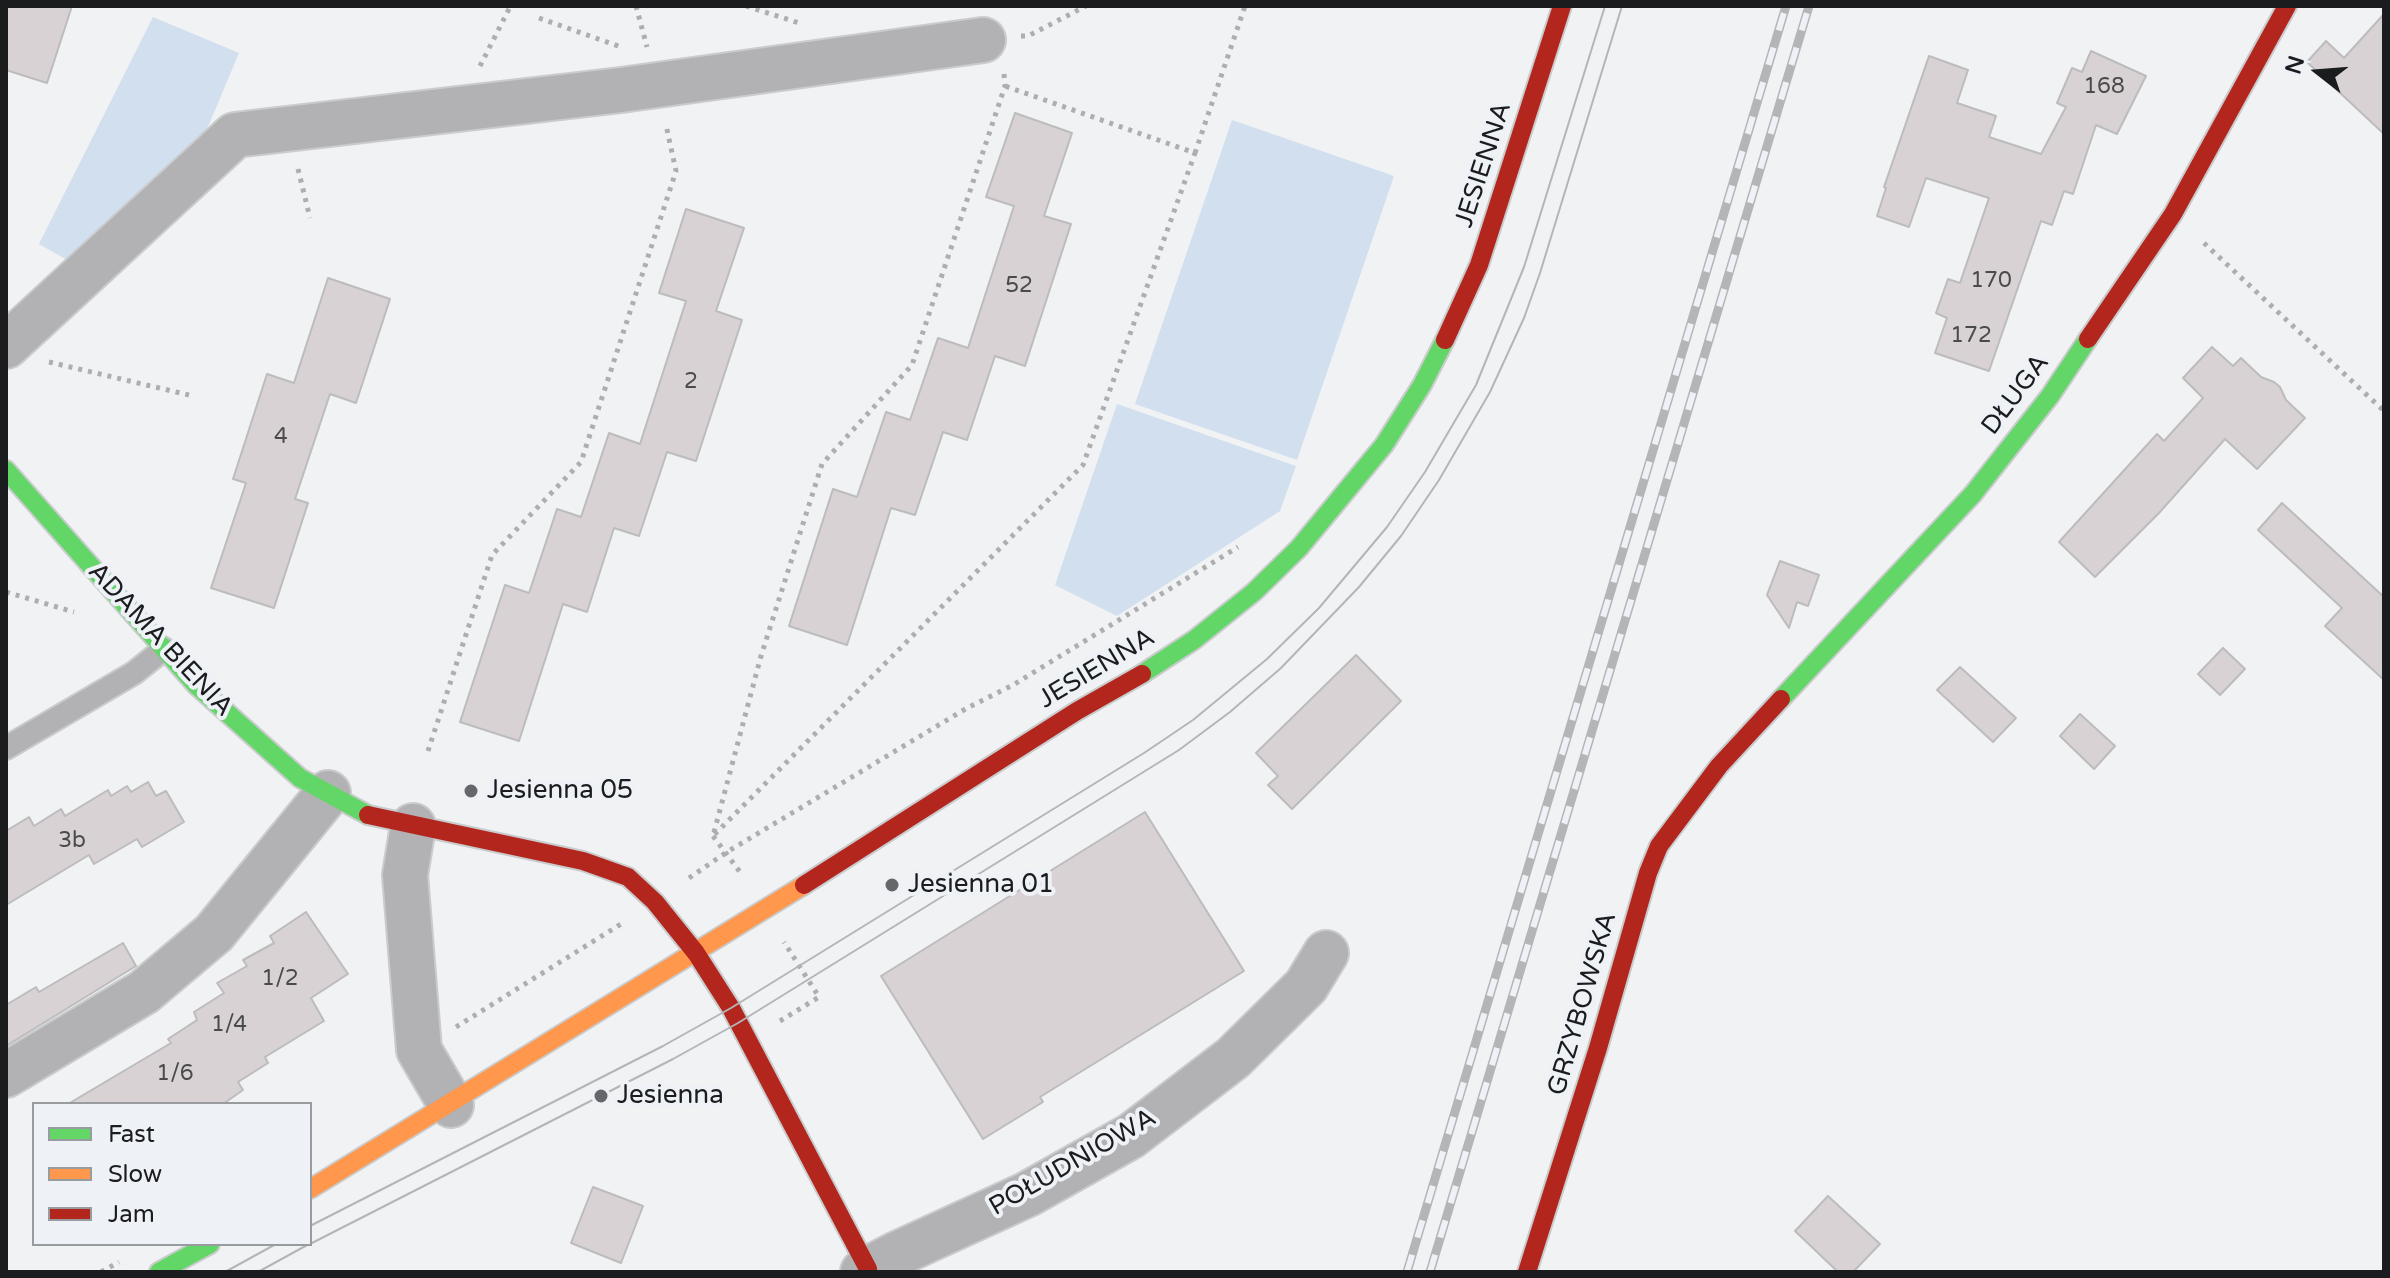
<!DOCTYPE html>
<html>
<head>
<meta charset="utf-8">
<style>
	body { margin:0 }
	#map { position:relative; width:2390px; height:1278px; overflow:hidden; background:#f0f2f4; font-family:"Varela Round",sans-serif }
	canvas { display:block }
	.frame { position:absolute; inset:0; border:8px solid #1a1c1d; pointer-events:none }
	.legend { position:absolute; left:32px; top:1102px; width:280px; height:144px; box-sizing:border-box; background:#eef1f6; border:2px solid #999c9f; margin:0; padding:10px 14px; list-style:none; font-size:24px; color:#1a1c1d }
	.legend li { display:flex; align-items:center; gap:16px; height:40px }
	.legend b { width:40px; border:2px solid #999c9f }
	.north { position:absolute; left:2278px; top:32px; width:80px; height:80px; -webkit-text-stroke:6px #eef1f6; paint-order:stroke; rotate:287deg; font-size:22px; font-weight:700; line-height:32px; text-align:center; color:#1a1c1d }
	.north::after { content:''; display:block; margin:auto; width:28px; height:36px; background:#1a1c1d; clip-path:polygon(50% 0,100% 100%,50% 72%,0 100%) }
</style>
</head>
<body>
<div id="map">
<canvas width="2390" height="1278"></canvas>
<div class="frame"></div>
<ul class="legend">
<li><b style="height:10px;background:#63d668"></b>Fast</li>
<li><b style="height:10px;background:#ff974d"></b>Slow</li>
<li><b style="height:10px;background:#b3261e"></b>Jam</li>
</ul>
<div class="north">N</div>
</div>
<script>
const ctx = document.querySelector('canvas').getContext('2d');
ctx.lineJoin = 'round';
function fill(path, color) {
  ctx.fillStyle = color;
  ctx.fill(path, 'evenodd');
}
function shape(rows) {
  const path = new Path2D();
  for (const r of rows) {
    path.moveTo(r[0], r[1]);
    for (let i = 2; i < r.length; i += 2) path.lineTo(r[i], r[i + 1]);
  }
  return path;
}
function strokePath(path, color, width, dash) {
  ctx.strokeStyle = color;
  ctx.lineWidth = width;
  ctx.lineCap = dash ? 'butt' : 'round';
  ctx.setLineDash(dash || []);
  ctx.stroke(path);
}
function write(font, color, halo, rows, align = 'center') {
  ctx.font = font + ' "Varela Round",sans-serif';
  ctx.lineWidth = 8;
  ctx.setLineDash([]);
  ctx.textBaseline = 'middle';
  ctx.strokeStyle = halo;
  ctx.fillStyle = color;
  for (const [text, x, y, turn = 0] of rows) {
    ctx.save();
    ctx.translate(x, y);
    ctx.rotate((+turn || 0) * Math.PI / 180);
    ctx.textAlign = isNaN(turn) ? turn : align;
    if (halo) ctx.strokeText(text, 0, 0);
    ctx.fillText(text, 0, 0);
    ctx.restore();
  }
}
const green = shape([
	[153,17,239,53,205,134,69,261,39,244],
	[1232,120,1394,176,1297,460,1135,404],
	[1117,404,1296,466,1280,511,1117,616,1055,585]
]);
const building = shape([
	[6,6,72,6,47,83,6,70,6,6],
	[2384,14,2384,134,2307,62,2326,41,2344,58,2384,14],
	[2091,51,2146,76,2117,134,2096,125,2073,194,2064,191,2052,225,2041,221,1989,371,1935,353,1947,318,1936,313,1948,279,1960,283,1989,198,1926,178,1909,227,1877,216,1886,188,1884,187,1929,56,1968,70,1957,103,1996,116,1989,137,2041,154,2066,107,2057,103,2072,68,2082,72,2091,51],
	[1015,113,1072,133,1044,216,1071,224,1025,366,995,356,967,440,943,432,915,515,891,508,847,645,789,626,833,489,857,497,886,412,910,420,938,338,968,348,1014,206,986,197,1015,113],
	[686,209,744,228,716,311,742,320,696,461,667,452,639,536,614,528,587,612,563,604,519,741,460,722,505,585,529,593,557,509,581,517,609,433,640,444,686,301,659,293,686,209],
	[328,278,390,299,356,403,330,394,295,499,308,503,274,608,211,588,246,483,233,479,267,374,294,383,328,278],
	[2212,347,2233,366,2241,358,2261,377,2274,382,2280,387,2286,400,2305,418,2257,469,2225,439,2159,513,2095,577,2059,542,2157,434,2164,441,2203,398,2183,378,2212,347],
	[2282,503,2384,597,2384,680,2325,626,2342,608,2258,530,2282,503],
	[1780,561,1819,575,1808,606,1797,602,1789,628,1767,595,1780,561],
	[2223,648,2245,669,2220,695,2198,674,2223,648],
	[1356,655,1401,701,1292,809,1268,785,1278,776,1256,753,1356,655],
	[1960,667,2016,718,1993,742,1937,690,1960,667],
	[2080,714,2115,746,2094,769,2060,736,2080,714],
	[148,782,156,796,166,791,184,822,142,847,137,839,94,864,89,855,6,905,6,831,29,817,34,826,61,809,65,816,108,790,111,796,127,786,131,792,148,782],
	[1145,812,1244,971,1040,1097,1043,1102,983,1139,881,976,1145,812],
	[306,912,348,974,311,998,324,1021,265,1057,268,1063,238,1082,243,1090,223,1104,68,1104,171,1043,168,1039,197,1020,194,1012,224,993,217,983,247,966,243,960,274,943,270,936,306,912],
	[123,943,136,966,6,1046,6,1005,36,987,39,992,123,943],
	[593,1187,643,1206,621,1263,571,1243,593,1187],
	[1828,1196,1880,1244,1853,1272,1838,1272,1795,1231,1828,1196]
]);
const path = shape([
	[636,6,647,47],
	[746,6,799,23],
	[539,18,621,47],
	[1021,36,1028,36,1086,6],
	[480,66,510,7],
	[1004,74,1005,86,912,365,822,464,761,656,713,836,1083,465,1195,153,1005,86],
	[1195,153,1245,6],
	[298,169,310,218],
	[2204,243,2384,411],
	[49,362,189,395],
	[6,592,74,612],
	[428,751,492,555,581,462,676,171,666,125],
	[713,836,743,876],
	[689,878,727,852,967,708,1013,685,1238,547],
	[780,1021,819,997,784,942],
	[456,1027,621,924],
	[101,1272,119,1262]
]);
const lane = shape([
	[6,748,134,673,164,649]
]);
const street = shape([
	[6,346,235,135,621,90,983,40],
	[413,826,405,875,419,1050,451,1105],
	[6,1075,144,992,214,933,328,793],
	[863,1272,897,1254,1028,1194,1131,1136,1233,1058,1306,986,1326,953]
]);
const fast = shape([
	[6,470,196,685,300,778,368,815],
	[1142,674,1194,640,1254,592,1299,548,1384,445,1422,385,1445,340],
	[1781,699,1973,494,2050,396,2088,339],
	[159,1272,210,1244]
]);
const slow = shape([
	[310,1189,804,885]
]);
const jam = shape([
	[2088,339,2173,214,2287,6],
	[1445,340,1479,265,1562,6],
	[368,815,583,861,628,877,655,902,696,953,731,1008,868,1269],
	[804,885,1077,711,1142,674],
	[1527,1272,1598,1048,1648,873,1659,846,1719,766,1781,699]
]);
const tram = shape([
	[310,1226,663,1046,731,1008,1144,753,1193,720,1267,659,1319,608,1387,527,1425,472,1476,385,1524,267,1605,6],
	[310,1244,673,1059,738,1023,1179,750,1230,712,1281,668,1359,587,1401,536,1439,480,1490,392,1524,318,1540,273,1622,6],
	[225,1272,276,1244],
	[258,1272,309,1244]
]);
const rail = shape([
	[1407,1272,1786,6],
	[1430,1272,1809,6]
]);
const markers = [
	[471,791,8,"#656768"],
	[892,885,8,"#656768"],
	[601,1096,8,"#656768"]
];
const numberNames = [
	["168",2104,87],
	["170",1991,281],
	["52",1019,286],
	["172",1971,336],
	["2",691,382],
	["4",281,437],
	["3b",72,841],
	["1/2",280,979],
	["1/4",229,1025],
	["1/6",175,1074]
];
const streetNames = [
	["JESIENNA",1484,165,-72],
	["DŁUGA",2016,395,-53],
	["ADAMA BIENIA",160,640,47],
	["JESIENNA",1097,669,-31],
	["GRZYBOWSKA",1583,1004,-74],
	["POŁUDNIOWA",1073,1163,-30]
];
const poiNames = [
	["Jesienna 05",487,791],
	["Jesienna 01",908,885],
	["Jesienna",617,1096]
];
fill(green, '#d2dfef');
fill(building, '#d9d2d5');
strokePath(building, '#bcbcbd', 2);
strokePath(lane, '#cacbcc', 26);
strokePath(street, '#cacbcc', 48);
strokePath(fast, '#cacbcc', 22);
strokePath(slow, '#cacbcc', 22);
strokePath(jam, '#cacbcc', 22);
strokePath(path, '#aeaeaf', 5, [4, 6]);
strokePath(lane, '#b2b1b3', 22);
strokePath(street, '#b2b1b3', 44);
strokePath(fast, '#63d668', 18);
strokePath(slow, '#ff974d', 18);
strokePath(jam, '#b3261e', 18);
strokePath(tram, '#b4b5b6', 2);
strokePath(rail, '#b4b5b6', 9);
strokePath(rail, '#eef1f6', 6, [18]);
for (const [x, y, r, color] of markers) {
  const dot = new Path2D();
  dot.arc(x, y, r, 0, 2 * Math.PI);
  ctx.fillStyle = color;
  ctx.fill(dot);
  strokePath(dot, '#eef1f6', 3);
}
write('22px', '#4a4a4b', null, numberNames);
write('26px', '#1a1c1d', '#eef1f6', streetNames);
write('26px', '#1a1c1d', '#eef1f6', poiNames, 'left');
</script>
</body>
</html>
